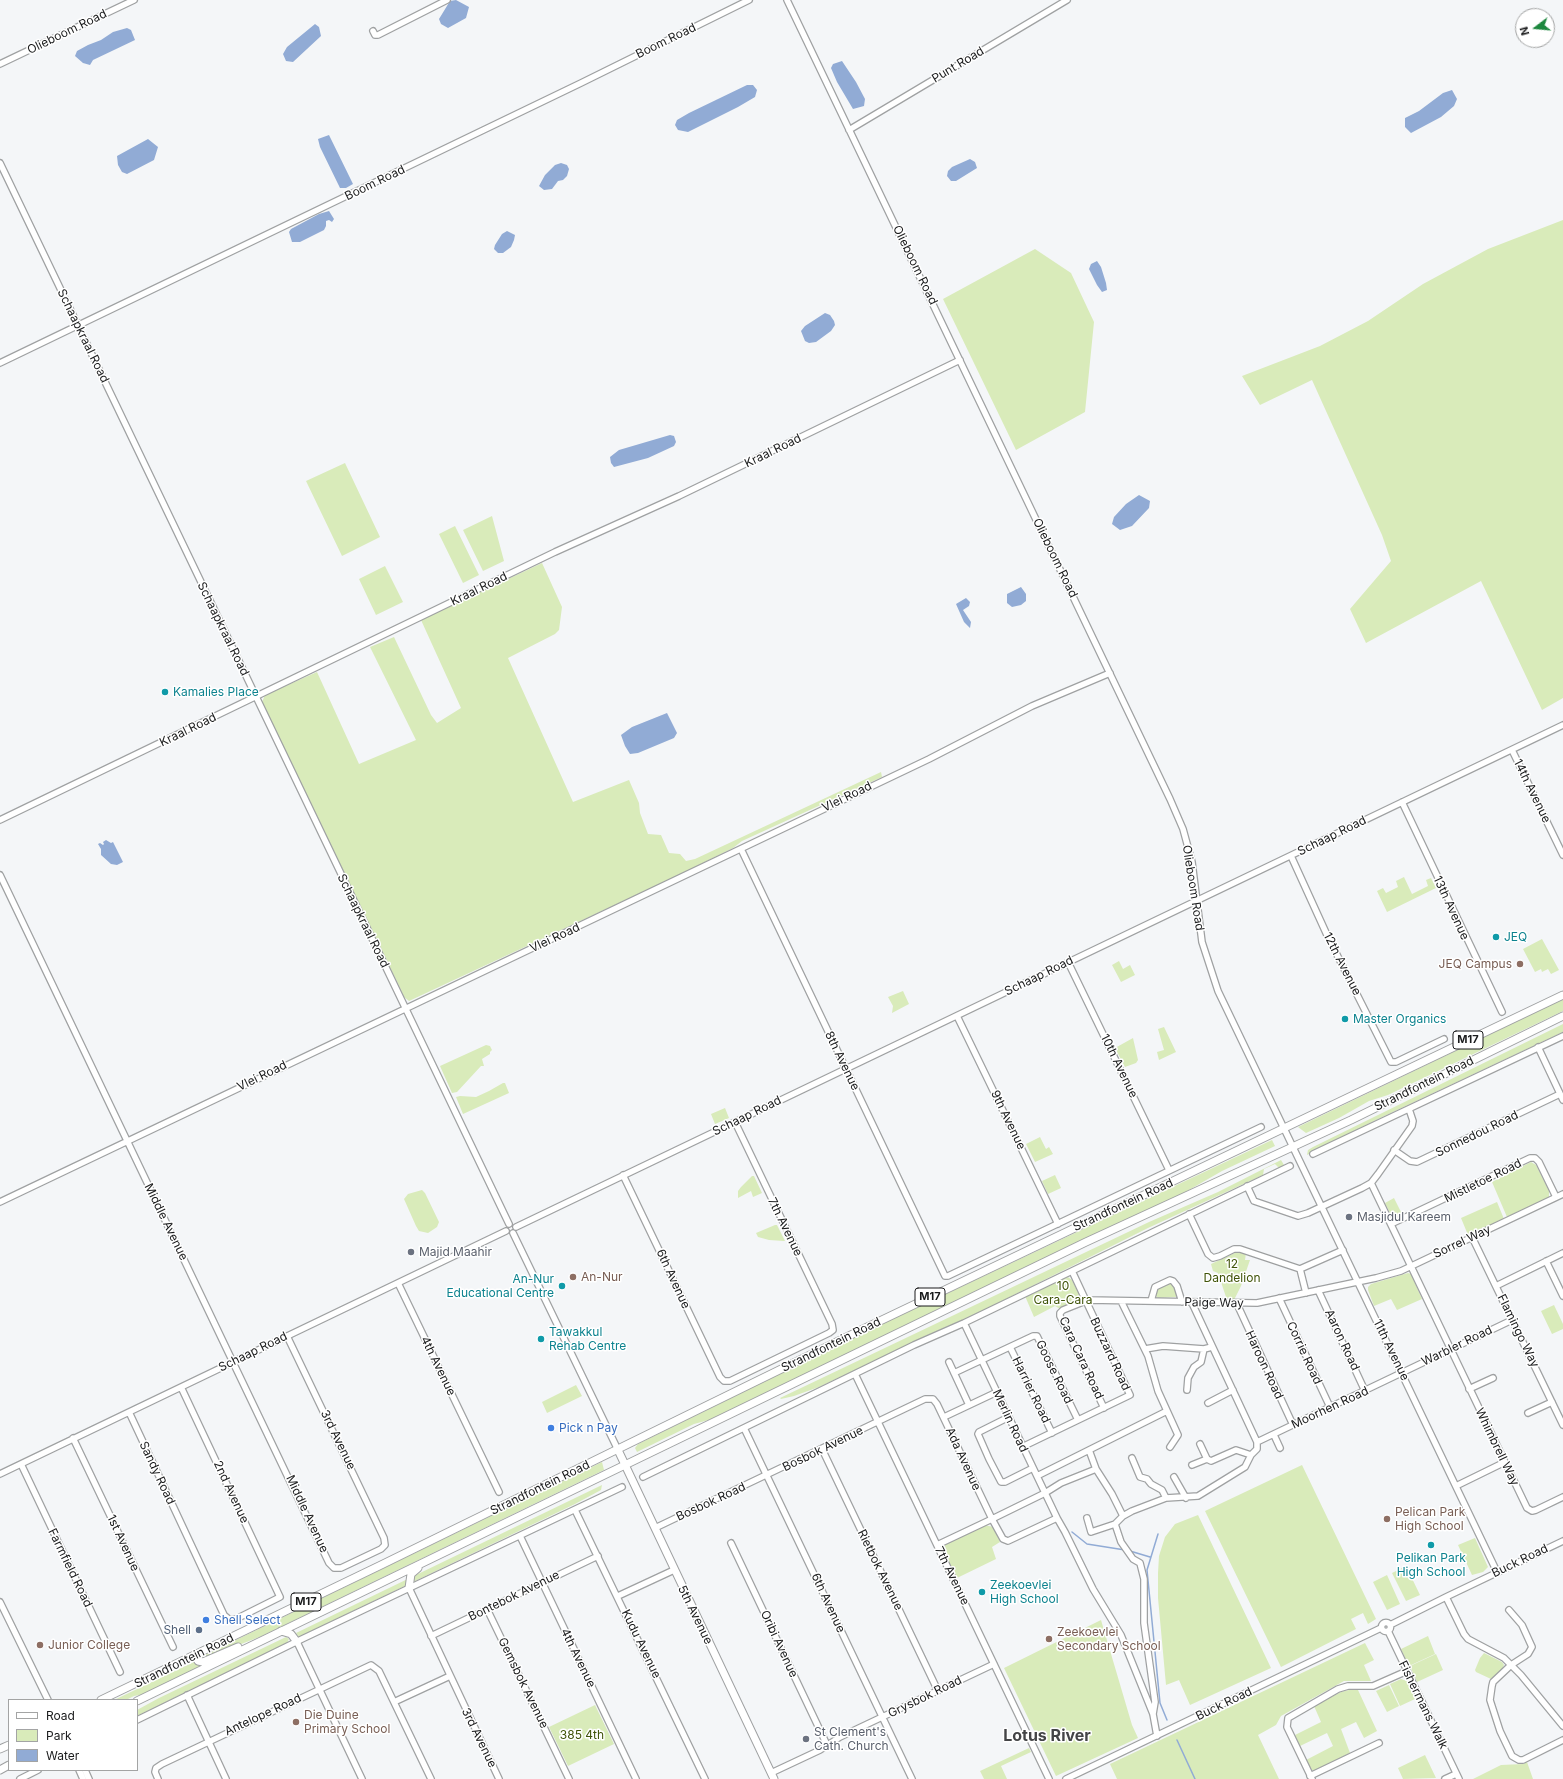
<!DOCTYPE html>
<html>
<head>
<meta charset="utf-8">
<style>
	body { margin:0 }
	#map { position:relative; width:1563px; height:1779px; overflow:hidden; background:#f4f6f8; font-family:Inter,sans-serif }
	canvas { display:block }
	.legend { position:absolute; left:8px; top:1699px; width:130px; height:72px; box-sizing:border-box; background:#fff; border:1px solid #a3a4a4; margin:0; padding:5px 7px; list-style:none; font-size:12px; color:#1a1b1c }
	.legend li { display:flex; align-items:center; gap:8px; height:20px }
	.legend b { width:20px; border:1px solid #a3a4a4 }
	.north { position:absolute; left:1515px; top:8px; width:40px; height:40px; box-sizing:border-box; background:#fff; border:1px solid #a3a4a4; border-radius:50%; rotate:254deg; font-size:11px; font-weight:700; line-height:16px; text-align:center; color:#1a1b1c }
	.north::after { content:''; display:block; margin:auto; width:14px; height:18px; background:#1d873e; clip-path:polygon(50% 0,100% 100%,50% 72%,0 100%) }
</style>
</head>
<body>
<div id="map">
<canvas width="1563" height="1779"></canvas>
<ul class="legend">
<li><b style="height:5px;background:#fff"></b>Road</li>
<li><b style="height:11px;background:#d9ebba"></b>Park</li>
<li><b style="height:11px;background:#91abd5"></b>Water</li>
</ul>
<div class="north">N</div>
</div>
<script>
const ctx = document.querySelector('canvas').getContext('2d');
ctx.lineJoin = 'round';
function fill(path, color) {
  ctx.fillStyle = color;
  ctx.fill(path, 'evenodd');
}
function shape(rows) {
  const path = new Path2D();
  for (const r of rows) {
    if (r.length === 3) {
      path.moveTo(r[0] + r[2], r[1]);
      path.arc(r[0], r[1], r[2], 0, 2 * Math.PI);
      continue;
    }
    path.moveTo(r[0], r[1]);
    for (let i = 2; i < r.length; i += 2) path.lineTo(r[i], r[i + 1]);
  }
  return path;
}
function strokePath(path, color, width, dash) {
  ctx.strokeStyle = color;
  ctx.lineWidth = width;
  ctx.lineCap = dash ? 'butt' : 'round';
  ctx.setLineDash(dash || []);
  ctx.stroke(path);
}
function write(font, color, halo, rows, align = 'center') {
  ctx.font = font + ' Inter,sans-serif';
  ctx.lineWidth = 3;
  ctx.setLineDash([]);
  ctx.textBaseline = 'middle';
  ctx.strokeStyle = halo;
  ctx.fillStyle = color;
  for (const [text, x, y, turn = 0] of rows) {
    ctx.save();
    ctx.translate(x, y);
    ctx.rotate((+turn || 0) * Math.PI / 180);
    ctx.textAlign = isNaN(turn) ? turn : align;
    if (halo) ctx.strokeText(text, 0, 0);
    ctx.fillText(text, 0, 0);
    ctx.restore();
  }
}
const green = shape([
	[1563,220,1563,698,1542,710,1481,581,1366,643,1350,609,1391,561,1382,535,1312,380,1260,405,1242,376,1320,346,1368,321,1423,284,1488,249],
	[1035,249,1071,273,1094,322,1085,412,1016,450,943,299],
	[345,463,380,537,342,556,306,481],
	[492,516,504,561,483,571,463,530],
	[455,526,479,575,463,583,439,534],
	[542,563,562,607,559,630,555,634,508,658,573,802,629,780,639,803,640,813,648,834,661,835,669,853,680,854,686,861,695,859,881,772,882,777,742,841,733,848,679,875,409,1001,404,997,401,990,262,702,265,695,317,672,359,764,416,740,370,647,394,637,431,715,437,723,461,708,421,620],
	[385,566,403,602,376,615,359,579],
	[1404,877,1412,894,1428,886,1426,880,1431,878,1436,888,1387,912,1377,891,1383,888,1386,893,1398,887,1396,881],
	[1542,939,1559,970,1551,974,1548,969,1542,972,1541,969,1535,972,1523,949],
	[1119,961,1123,969,1130,965,1135,975,1121,982,1112,965],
	[903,991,909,1004,892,1013,893,1006,888,997],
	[1563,999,1563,1011,1388,1095,1369,1101,1339,1118,1306,1133,1298,1127],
	[1563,1024,1563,1032,1378,1119,1307,1155,1308,1150,1313,1147],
	[1164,1027,1176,1052,1159,1060,1157,1052,1164,1050,1158,1029],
	[1133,1038,1138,1060,1136,1063,1125,1067,1115,1048],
	[486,1045,490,1046,492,1050,490,1052,490,1054,482,1059,484,1066,481,1066,457,1092,452,1093,440,1066],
	[503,1083,505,1083,509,1093,463,1114,456,1097,460,1096,476,1097,489,1091],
	[725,1108,729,1118,715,1124,711,1114],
	[1040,1137,1046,1149,1049,1147,1053,1154,1035,1162,1026,1144],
	[1272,1140,1275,1146,1222,1171,1182,1194,716,1418,694,1424,637,1452,635,1448,638,1444,733,1397,857,1336],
	[1281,1160,1284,1165,1279,1168,1275,1164,1264,1169,1263,1175,1148,1228,990,1307,819,1387,794,1396,781,1399,780,1398,1149,1222,1218,1192],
	[1531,1162,1536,1165,1549,1191,1549,1197,1507,1217,1492,1182],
	[1055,1175,1061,1188,1048,1194,1042,1181],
	[752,1176,754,1176,762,1193,753,1197,751,1191,738,1198,738,1191,741,1187],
	[422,1190,425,1193,439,1222,437,1227,428,1233,419,1231,416,1226,404,1199,408,1194],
	[1394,1198,1403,1216,1397,1219,1392,1217,1385,1203],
	[1497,1202,1504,1219,1468,1235,1461,1218],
	[775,1225,777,1225,785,1241,784,1241,769,1240,758,1237,756,1233],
	[1237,1252,1246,1253,1245,1260,1250,1260,1241,1286,1234,1300,1227,1300,1218,1273,1213,1271,1211,1264],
	[1408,1273,1411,1274,1422,1299,1397,1310,1391,1299,1374,1306,1368,1290,1368,1287,1371,1284],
	[1068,1277,1072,1280,1079,1294,1078,1300,1060,1309,1055,1306,1034,1317,1025,1296],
	[1169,1283,1173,1285,1177,1292,1176,1297,1158,1298,1155,1295,1156,1290],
	[1554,1305,1563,1324,1563,1329,1552,1334,1541,1311],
	[576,1385,582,1396,547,1413,542,1402],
	[602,1462,604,1470,262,1636,205,1658,201,1657],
	[1302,1465,1376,1619,1368,1624,1363,1613,1351,1619,1356,1629,1281,1667,1205,1511],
	[602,1485,601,1490,575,1504,299,1637,296,1633],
	[1198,1515,1271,1668,1190,1705,1179,1680,1166,1685,1158,1598,1158,1573,1159,1556,1165,1537,1175,1524],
	[985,1525,993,1527,1000,1542,992,1547,996,1559,957,1578,944,1552,945,1544],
	[1475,1538,1488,1567,1483,1572,1472,1575,1458,1545],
	[1406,1566,1420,1595,1406,1601,1392,1573],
	[1387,1575,1400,1604,1387,1610,1373,1582],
	[1101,1620,1132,1725,1138,1738,1056,1776,1004,1668],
	[1428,1636,1435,1654,1409,1666,1401,1649],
	[286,1637,289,1639,287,1643,137,1716,137,1710,159,1698],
	[1365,1643,1374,1660,1364,1665,1371,1681,1344,1681,1281,1716,1276,1725,1258,1735,1279,1779,1117,1779,1110,1764],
	[1484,1653,1502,1662,1504,1665,1502,1670,1491,1679,1476,1672,1475,1670,1480,1658],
	[1436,1654,1443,1670,1417,1682,1410,1666],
	[194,1662,197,1665,206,1665,145,1694,134,1696,126,1700,114,1700],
	[1401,1679,1407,1681,1415,1699,1400,1706,1390,1684],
	[1389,1685,1399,1706,1387,1712,1376,1691],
	[1349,1690,1358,1690,1377,1731,1364,1738,1356,1722,1341,1729,1350,1753,1316,1770,1312,1770,1306,1760,1333,1746,1327,1733,1300,1746,1295,1735,1321,1722,1314,1706,1341,1692],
	[595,1705,614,1744,568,1766,549,1727],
	[1029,1748,1031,1752,1001,1766,1007,1779,984,1779,980,1771],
	[1425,1755,1436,1778,1403,1779,1398,1768],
	[1527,1762,1533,1779,1473,1779,1501,1765,1523,1764]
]);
const water = shape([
	[456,0,469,7,466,18,448,28,441,24,439,19,450,1],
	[315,24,319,27,321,36,293,62,286,61,283,54,287,47],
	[127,28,131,30,135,40,93,60,90,65,83,63,75,56,77,51,88,45,101,40,113,32],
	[842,61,856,82,865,99,864,106,853,109,837,82,831,68,833,64],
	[747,85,753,85,757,90,755,97,738,107,688,132,678,130,675,125,677,120,689,113],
	[1452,90,1457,99,1454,106,1441,117,1411,133,1405,127,1405,118,1419,111,1443,93],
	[329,135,353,184,346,188,340,188,320,147,318,139],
	[148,139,158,147,154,160,127,174,122,172,118,165,117,156],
	[970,159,975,162,977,168,956,181,951,181,947,176,948,171,952,167],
	[561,163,567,165,569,169,567,176,563,180,558,181,552,189,544,190,539,186,545,175,555,165],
	[329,211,334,219,332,222,329,220,326,221,326,226,324,230,300,242,292,242,289,232,291,229,319,214],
	[507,231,515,235,514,240,511,247,503,253,498,253,494,249,495,245,502,234],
	[1097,261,1101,267,1106,283,1107,290,1102,292,1097,285,1089,269,1091,264],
	[825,313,830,315,834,321,835,325,831,331,816,342,809,343,805,341,801,331,805,326],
	[670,435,674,436,676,442,674,446,648,458,614,467,611,463,610,457,619,450],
	[1139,495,1150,501,1149,508,1132,526,1120,530,1112,524,1114,517,1126,504],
	[1021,587,1026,594,1026,601,1021,605,1012,607,1007,603,1007,594],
	[966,598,970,602,969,606,963,610,971,622,970,628,964,622,956,604],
	[667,713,677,733,674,738,638,753,630,754,625,746,621,735,632,727],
	[106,840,111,843,113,842,123,862,117,865,111,864,101,855,101,849,98,844,100,843,103,845,104,844,103,842]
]);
const stream = shape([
	[1072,1532,1087,1544,1125,1550],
	[1158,1534,1147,1570,1160,1703,1167,1720],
	[1130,1551,1150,1557],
	[1177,1740,1195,1779]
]);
const minor = shape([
	[787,0,1170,799,1183,829,1192,862,1202,942,1218,991,1497,1572],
	[373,31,375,35,378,35,447,0],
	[0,64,134,0],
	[849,130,1067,0],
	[0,163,509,1224],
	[0,363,581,83,749,0],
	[1512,750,1563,855],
	[1402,802,1502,1012],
	[0,820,555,552,679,496,960,360],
	[741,849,945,1276,948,1276,1261,1127],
	[1291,856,1327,935,1391,1062,1396,1062,1444,1039],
	[0,875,329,1563,334,1568,341,1568,381,1549,385,1545,384,1538,287,1336],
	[1068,962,1169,1170],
	[957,1016,1058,1224],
	[1538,1047,1563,1100],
	[1394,1150,1410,1161,1417,1162,1560,1094],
	[1313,1154,1563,1036],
	[623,1175,720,1377,724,1381,730,1381,829,1333,833,1330,832,1324,735,1122],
	[1371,1183,1527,1508,1532,1511,1536,1510,1563,1497],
	[1247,1186,1254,1201,1298,1216,1308,1213,1362,1188,1371,1183,1378,1174,1412,1126,1413,1121,1409,1109],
	[0,1202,929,759,1032,706,1110,673],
	[1189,1214,1208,1254,1213,1258,1220,1256,1234,1249,1240,1249,1300,1269,1343,1250],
	[1391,1224,1530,1158,1535,1158,1539,1162,1556,1197],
	[516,1227,1563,725],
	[513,1233,618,1450],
	[1472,1237,1563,1425],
	[1546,1261,1563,1296],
	[1300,1269,1306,1293],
	[398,1283,499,1492],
	[1496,1286,1563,1253],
	[1318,1290,1365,1391],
	[1279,1298,1330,1407],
	[1121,1301,1148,1356,1158,1391,1178,1435,1170,1447],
	[1151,1301,1155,1287,1170,1280,1173,1281,1177,1286,1182,1302],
	[1237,1304,1293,1425],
	[964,1323,1057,1518,1065,1532,1093,1589,1121,1635,1153,1714,1157,1736],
	[1010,1347,1052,1433],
	[1145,1349,1163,1346,1204,1349,1212,1347],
	[949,1362,969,1405],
	[954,1373,1033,1336,1037,1336,1078,1420],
	[855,1374,1049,1779],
	[1469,1389,1493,1378],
	[1187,1390,1188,1378,1194,1367,1201,1362,1204,1349],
	[1208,1403,1233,1390],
	[1104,1408,1060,1316,1060,1313,1063,1310,1088,1300,1257,1303,1376,1278,1401,1271,1563,1194],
	[129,1412,224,1615,230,1620,236,1619,280,1597,181,1387],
	[1528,1413,1552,1402],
	[944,1417,997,1392],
	[1009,1417,979,1432,978,1434,989,1459,1001,1482,1005,1482,1033,1468],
	[744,1428,912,1779],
	[1274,1435,1280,1448],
	[73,1438,173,1647],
	[1257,1442,1512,1320],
	[1200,1444,1207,1459],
	[1022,1447,1130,1395,1072,1271],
	[822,1449,938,1691],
	[1089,1450,1096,1469,1112,1494,1123,1516],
	[1132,1458,1140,1477,1147,1479,1151,1484,1162,1490,1166,1498],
	[21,1464,120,1672],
	[1192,1465,1207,1459,1211,1461,1236,1450,1251,1455],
	[0,1474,506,1231],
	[1037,1476,1167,1411],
	[643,1477,914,1345,964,1323,1290,1166],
	[1174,1477,1186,1498],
	[1456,1486,1505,1462],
	[575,1510,705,1779],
	[1057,1518,1008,1541,1003,1539,992,1519,1045,1493,1061,1483,1096,1469],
	[1087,1518,1091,1532,1115,1524],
	[655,1528,925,1399,933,1399,937,1404,992,1519,937,1545],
	[520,1536,636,1779],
	[731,1543,827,1745],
	[409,1588,499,1779],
	[618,1596,674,1570],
	[1446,1597,1464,1634,1468,1639,1504,1658,1521,1675,1563,1726],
	[0,1602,48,1700],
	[487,1609,569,1779],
	[1509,1610,1522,1625,1532,1647,1528,1654,1511,1665,1493,1682,1492,1686,1490,1700,1500,1731,1512,1756,1519,1760,1523,1760,1563,1740],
	[1386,1627,4.5],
	[1390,1625,1446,1597,1563,1541],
	[1388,1631,1459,1779],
	[431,1636,598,1556],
	[297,1642,362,1779],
	[187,1695,226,1779],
	[394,1702,450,1676],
	[1153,1714,1155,1702,1144,1623,1144,1579,1140,1563,1133,1559,1121,1542,1115,1524,1123,1516,1132,1511,1166,1498,1198,1496,1245,1467,1251,1455,1257,1449,1257,1442,1192,1303],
	[137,1720,302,1639,622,1487],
	[79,1770,83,1779],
	[85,1770,89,1779],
	[771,1773,820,1750,840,1737,994,1664],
	[1310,1776,1379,1743],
	[20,1779,38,1770],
	[158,1779,155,1772,156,1768,162,1764,371,1665,379,1671,431,1779],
	[1066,1779,1381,1628],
	[1312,1779,1287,1727,1288,1718,1338,1689,1348,1686,1373,1686,1407,1671],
	[1445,1779,1456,1774]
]);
const major = shape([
	[618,1450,774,1779],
	[409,1588,411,1574,418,1568],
	[281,1631,291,1634,297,1642],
	[195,1656,198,1661,203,1662,238,1647],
	[101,1700,379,1566,861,1330,1563,995],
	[137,1701,1086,1242,1351,1120,1563,1016],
	[0,1749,9,1745],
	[0,1770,9,1765]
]);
const markers = [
	[165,692,4,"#0f9aa8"],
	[1496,937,4,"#0f9aa8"],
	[1520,964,4,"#8d6e63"],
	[1345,1019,4,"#0f9aa8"],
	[1349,1217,4,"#6b7280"],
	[411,1252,4,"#6b7280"],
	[573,1277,4,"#8d6e63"],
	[562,1286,4,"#0f9aa8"],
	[541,1339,4,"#0f9aa8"],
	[551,1428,4,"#3f7fe0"],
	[1387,1519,4,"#8d6e63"],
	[1431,1545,4,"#0f9aa8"],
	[982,1592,4,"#0f9aa8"],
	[206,1620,4,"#3f7fe0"],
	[199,1630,4,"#5c6f8a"],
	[1049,1639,4,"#8d6e63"],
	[40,1645,4,"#8d6e63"],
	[296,1722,4,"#8d6e63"],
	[806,1739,4,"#6b7280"]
];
const shields = [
	[1468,1040,30],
	[930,1297,30],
	[306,1602,30]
];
const shieldNames = [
	["M17",1468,1040],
	["M17",930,1297],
	["M17",306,1602]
];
const streetNames = [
	["Olieboom Road",67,32,-26],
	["Boom Road",666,41,-26],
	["Punt Road",958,65,-31],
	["Boom Road",375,183,-26],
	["Olieboom Road",915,265,64],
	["Schaapkraal Road",83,336,64],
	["Kraal Road",773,451,-26],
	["Olieboom Road",1055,558,64],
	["Kraal Road",479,589,-26],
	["Schaapkraal Road",223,629,64],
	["Kraal Road",188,730,-26],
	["14th Avenue",1532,791,64],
	["Vlei Road",847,797,-26],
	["Schaap Road",1332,836,-26],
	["Olieboom Road",1193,888,81],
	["13th Avenue",1451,908,65],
	["Schaapkraal Road",363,921,64],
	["Vlei Road",555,938,-25],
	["12th Avenue",1342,964,63],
	["Schaap Road",1039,976,-26],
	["8th Avenue",842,1061,64],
	["10th Avenue",1119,1066,64],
	["Vlei Road",262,1076,-26],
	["Strandfontein Road",1424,1084,-26],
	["Schaap Road",747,1116,-26],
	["9th Avenue",1008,1120,64],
	["Sonnedou Road",1477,1134,-26],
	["Mistletoe Road",1483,1181,-26],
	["Strandfontein Road",1123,1205,-25],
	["Middle Avenue",166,1222,64],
	["7th Avenue",785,1227,64],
	["Sorrel Way",1462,1242,-25],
	["6th Avenue",673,1279,65],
	["Paige Way",1214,1303,1],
	["Flamingo Way",1518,1331,64],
	["Aaron Road",1342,1340,65],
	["Strandfontein Road",831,1345,-26],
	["Warbler Road",1457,1346,-26],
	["11th Avenue",1391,1350,64],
	["Schaap Road",253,1352,-26],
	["Corrie Road",1304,1353,65],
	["Buzzard Road",1110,1354,65],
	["Cara Cara Road",1081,1358,65],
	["Haroon Road",1264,1365,65],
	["4th Avenue",438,1366,64],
	["Goose Road",1054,1372,64],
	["Harrier Road",1031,1390,64],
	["Moorhen Road",1330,1408,-25],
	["Merlin Road",1010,1421,65],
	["3rd Avenue",338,1440,64],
	["Whimbrell Way",1497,1447,64],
	["Bosbok Avenue",823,1449,-26],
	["Ada Avenue",963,1459,65],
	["Sandy Road",157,1473,65],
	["Strandfontein Road",540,1488,-26],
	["2nd Avenue",231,1492,65],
	["Bosbok Road",711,1502,-25],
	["Middle Avenue",307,1514,65],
	["1st Avenue",123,1543,65],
	["Buck Road",1520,1561,-26],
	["Farmfield Road",70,1568,64],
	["Rietbok Avenue",880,1570,64],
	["7th Avenue",952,1576,64],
	["Bontebok Avenue",514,1596,-26],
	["6th Avenue",828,1603,65],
	["5th Avenue",695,1615,64],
	["Kudu Avenue",641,1644,64],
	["Oribi Avenue",779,1644,65],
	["4th Avenue",578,1658,64],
	["Strandfontein Road",184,1661,-26],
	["Gemsbok Avenue",523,1683,64],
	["Grysbok Road",925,1697,-26],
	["Buck Road",1224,1704,-26],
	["Fishermans Walk",1423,1705,64],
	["Antelope Road",263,1715,-25],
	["3rd Avenue",479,1738,64]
];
const cultureNames = [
	["Kamalies Place",173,692],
	["JEQ",1504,937],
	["Master Organics",1353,1019],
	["An-Nur",554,1279,"right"],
	["Educational Centre",554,1293,"right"],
	["Tawakkul",549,1332],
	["Rehab Centre",549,1346],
	["Pelikan Park",1431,1558,"center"],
	["High School",1431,1572,"center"],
	["Zeekoevlei",990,1585],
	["High School",990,1599]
];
const educationNames = [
	["JEQ Campus",1512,964,"right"],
	["An-Nur",581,1277],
	["Pelican Park",1395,1512],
	["High School",1395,1526],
	["Zeekoevlei",1057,1632],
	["Secondary School",1057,1646],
	["Junior College",48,1645],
	["Die Duine",304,1715],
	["Primary School",304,1729]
];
const worshipNames = [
	["Masjidul Kareem",1357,1217],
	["Majid Maahir",419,1252],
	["St Clement's",814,1732],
	["Cath. Church",814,1746]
];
const parkNames = [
	["12",1232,1264],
	["Dandelion",1232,1278],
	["10",1063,1286],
	["Cara-Cara",1063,1300],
	["385 4th",582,1735]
];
const shopNames = [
	["Pick n Pay",559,1428],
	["Shell Select",214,1620]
];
const serviceNames = [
	["Shell",191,1630]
];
const districtNames = [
	["Lotus River",1047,1736]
];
fill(green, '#d9ebba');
fill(water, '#91abd5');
strokePath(stream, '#91abd5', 1.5);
strokePath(minor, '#9fa1a2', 8);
strokePath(major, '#9fa1a2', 9);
strokePath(minor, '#fff', 5.5);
strokePath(major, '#fff', 7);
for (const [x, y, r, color] of markers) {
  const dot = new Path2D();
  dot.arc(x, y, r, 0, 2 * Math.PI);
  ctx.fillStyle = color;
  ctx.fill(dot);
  strokePath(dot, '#fff', 1.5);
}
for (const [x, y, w] of shields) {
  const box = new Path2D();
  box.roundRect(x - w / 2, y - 9, w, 18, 3);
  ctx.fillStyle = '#fff';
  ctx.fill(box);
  strokePath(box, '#1a1b1c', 1);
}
write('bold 11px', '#1a1b1c', null, shieldNames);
write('12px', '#1a1b1c', '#fff', streetNames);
write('12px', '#0d838f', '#fff', cultureNames, 'left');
write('12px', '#785e54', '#fff', educationNames, 'left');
write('12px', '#5b616d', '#fff', worshipNames, 'left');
write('12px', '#405409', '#fff', parkNames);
write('12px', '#366cbe', '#fff', shopNames, 'left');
write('12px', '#4e5e75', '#fff', serviceNames, 'right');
write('bold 16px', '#434446', '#fff', districtNames);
</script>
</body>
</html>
